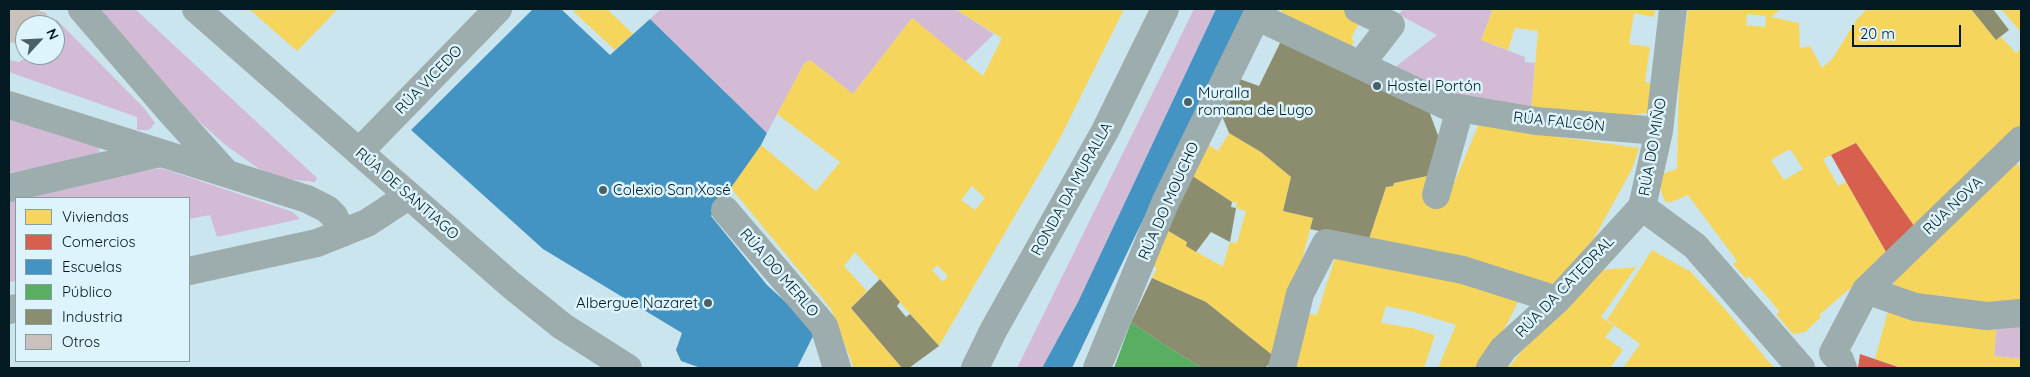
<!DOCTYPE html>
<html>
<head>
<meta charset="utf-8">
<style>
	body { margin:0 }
	#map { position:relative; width:2030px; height:377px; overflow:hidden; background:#cbe5ee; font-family:Quicksand,sans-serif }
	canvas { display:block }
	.frame { position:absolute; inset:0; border:10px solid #031a22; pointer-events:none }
	.legend { position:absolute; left:15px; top:197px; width:175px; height:165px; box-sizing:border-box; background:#ddf4fd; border:1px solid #869da5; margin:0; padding:6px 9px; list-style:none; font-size:15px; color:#031a22 }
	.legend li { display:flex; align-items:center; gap:10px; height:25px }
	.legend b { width:25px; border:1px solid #869da5 }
	.north { position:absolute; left:15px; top:15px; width:50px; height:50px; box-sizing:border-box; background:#ddf4fd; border:1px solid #869da5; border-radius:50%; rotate:65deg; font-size:14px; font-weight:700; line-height:20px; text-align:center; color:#031a22 }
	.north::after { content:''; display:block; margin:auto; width:18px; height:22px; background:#496169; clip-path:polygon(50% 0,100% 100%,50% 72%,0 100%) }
	.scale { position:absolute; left:1852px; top:25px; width:109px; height:22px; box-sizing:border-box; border:2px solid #031a22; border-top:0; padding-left:6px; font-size:15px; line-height:18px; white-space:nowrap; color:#031a22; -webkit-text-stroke:4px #ddf4fd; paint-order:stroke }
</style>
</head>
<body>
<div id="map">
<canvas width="2030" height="377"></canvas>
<div class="frame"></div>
<ul class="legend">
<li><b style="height:14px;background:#f6d55c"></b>Viviendas</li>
<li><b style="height:14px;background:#d6604d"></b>Comercios</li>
<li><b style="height:14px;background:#4393c3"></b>Escuelas</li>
<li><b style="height:14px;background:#5aae61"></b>Público</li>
<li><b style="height:14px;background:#8c8c6e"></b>Industria</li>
<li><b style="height:14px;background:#cac1bc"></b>Otros</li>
</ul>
<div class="north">N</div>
<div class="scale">20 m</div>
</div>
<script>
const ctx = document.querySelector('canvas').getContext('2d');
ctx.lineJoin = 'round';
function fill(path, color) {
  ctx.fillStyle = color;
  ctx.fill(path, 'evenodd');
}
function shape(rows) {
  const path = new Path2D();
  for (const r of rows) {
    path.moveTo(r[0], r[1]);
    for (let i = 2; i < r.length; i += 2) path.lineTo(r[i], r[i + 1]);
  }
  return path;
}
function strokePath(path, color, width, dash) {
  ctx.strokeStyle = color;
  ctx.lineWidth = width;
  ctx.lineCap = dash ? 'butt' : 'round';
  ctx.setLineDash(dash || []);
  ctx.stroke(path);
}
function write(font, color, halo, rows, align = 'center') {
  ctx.font = font + ' Quicksand,sans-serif';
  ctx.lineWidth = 5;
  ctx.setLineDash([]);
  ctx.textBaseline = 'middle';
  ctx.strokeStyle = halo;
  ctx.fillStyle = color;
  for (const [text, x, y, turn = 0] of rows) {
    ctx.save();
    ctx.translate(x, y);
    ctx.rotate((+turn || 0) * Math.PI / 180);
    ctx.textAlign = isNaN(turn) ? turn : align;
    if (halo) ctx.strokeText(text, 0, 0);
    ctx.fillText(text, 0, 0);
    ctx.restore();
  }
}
const green = shape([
	[87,9,135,9,317,178,315,182,277,178,258,168,228,147,163,90],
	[661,9,955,9,994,34,965,62,912,18,853,94,810,60,804,64,767,133,650,19],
	[1194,9,1216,9,1078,302,1042,368,1017,368],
	[1404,9,1493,9,1481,40,1525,57,1525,62,1535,63,1531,112,1475,104,1390,71,1437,35,1398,14],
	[56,19,144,108,155,123,149,130,137,130,137,117,9,72,9,60,19,62,29,55,55,55],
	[9,117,98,144,100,154,9,173],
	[161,168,293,212,300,219,217,237,210,215,189,219,189,198,16,198,16,281,9,282,9,199],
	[2021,318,2021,359,1994,356,1997,321]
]);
const homes = shape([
	[249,9,338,9,297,51],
	[573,9,607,9,633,34,615,50,575,13],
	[955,9,1124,9,1059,140,939,346,855,252,844,266,867,291,851,308,902,368,854,368,831,309,730,187,761,145,816,191,840,162,777,114,804,64,810,60,853,94,912,18,983,76,1002,38],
	[972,186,985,198,975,210,961,200],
	[937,265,948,276,943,282,932,270],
	[1281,9,1345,9,1361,18,1351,39,1354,41,1352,47,1282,13],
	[1493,9,1655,9,1654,17,1634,13,1629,44,1650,47,1645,82,1650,83,1650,109,1647,113,1623,116,1531,112,1538,31,1515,28,1508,50,1481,40],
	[1688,9,1781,9,1771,17,1799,23,1800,48,1810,46,1822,68,1833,58,1857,19,1867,9,1971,9,1996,40,2001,37,2016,53,2021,49,2021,128,1917,230,1856,143,1823,159,1838,186,1846,182,1888,256,1819,315,1821,317,1805,332,1793,334,1776,314,1780,312,1769,299,1749,276,1746,279,1733,264,1737,261,1688,195,1669,203,1669,201,1665,202,1657,179,1659,175,1677,169,1679,77],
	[1747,14,1766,16,1765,27,1746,25],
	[1790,149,1803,169,1784,180,1771,160],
	[2001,9,2021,9,2021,32],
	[1480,121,1560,137,1639,148,1632,169,1587,251,1561,290,1368,242,1386,187,1393,186,1394,183,1427,176,1422,195,1446,203],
	[1229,133,1261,152,1291,177,1283,211,1313,218,1276,358,1206,302,1152,278,1157,268,1148,265,1165,229,1187,242,1186,246,1227,269,1223,266,1230,242,1237,243,1246,211,1236,208,1237,202,1232,202,1191,175,1206,143,1218,151],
	[2015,161,2021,170,2021,302,1947,308,1903,296,1894,285,1894,281],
	[1652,250,1687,270,1688,269,1724,308,1774,368,1623,368,1640,344,1607,320],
	[1336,255,1521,296,1507,324,1478,368,1438,368,1456,325,1414,312,1386,306,1381,323,1412,328,1435,335,1424,368,1293,368,1300,313,1317,315],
	[1636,267,1601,317,1614,326,1605,337,1623,350,1610,368,1508,368,1530,341,1601,270],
	[1888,311,1997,321,1994,356,2021,359,2021,368,1903,368,1875,359]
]);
const shops = shape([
	[1856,143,1917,230,1886,252,1831,155],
	[1860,354,1901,368,1858,368]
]);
const schools = shape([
	[533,9,561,9,610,55,650,19,767,133,761,145,711,216,767,285,816,330,797,368,701,368,681,361,676,350,682,333,543,249,411,130],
	[1216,9,1251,9,1139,228,1072,368,1042,368,1078,302]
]);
const public = shape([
	[1131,322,1165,345,1202,368,1114,368]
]);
const industry = shape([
	[1971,9,1993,9,2009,30,1996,40],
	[1282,39,1426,103,1439,138,1427,176,1394,183,1393,186,1386,187,1368,242,1310,229,1313,218,1283,211,1291,177,1261,152,1229,133,1220,111,1234,77,1259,86],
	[1191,175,1232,202,1231,207,1236,208,1230,242,1211,232,1196,252,1186,246,1187,242,1165,229],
	[1152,278,1206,302,1276,358,1265,368,1202,368,1165,345,1131,322],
	[880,279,900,302,897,306,906,317,910,314,939,346,909,368,902,368,851,308]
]);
const building = shape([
	[9,9,34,9,46,13,52,25,25,25,25,46,11,42,9,47]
]);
const minor = shape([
	[82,9,170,111,226,173],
	[196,9,511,285,562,326,628,368],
	[1358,9,1391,25,1360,65],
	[1256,16,1447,106,1536,121,1659,131],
	[9,105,307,199,327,209,334,216,343,233],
	[359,152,498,9],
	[9,188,160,153],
	[1436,195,1460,109],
	[1642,207,1695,246,1801,368],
	[725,210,824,326,837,368],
	[189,271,317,243,367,223,408,196],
	[1866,290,1915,307,1987,316,2021,313],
	[9,310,16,308],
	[975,368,993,331,1105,131,1165,9],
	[1097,368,1165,203,1260,9],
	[1282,368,1300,294,1326,243,1463,270,1557,300],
	[1490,368,1503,349,1557,300,1642,207,1659,131,1673,9],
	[1843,368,1840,360,1833,353,1866,290,2021,140]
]);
const markers = [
	[1377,86,5,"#496169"],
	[1188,102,5,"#496169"],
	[603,190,5,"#496169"],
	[708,303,5,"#496169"]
];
const streetNames = [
	["RÚA VICEDO",429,80,-46],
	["RÚA FALCÓN",1559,122,6],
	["RÚA DO MIÑO",1653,147,-80],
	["RONDA DA MURALLA",1072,189,-61],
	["RÚA DE SANTIAGO",407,194,41],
	["RÚA DO MOUCHO",1169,201,-66],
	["RÚA NOVA",1953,206,-44],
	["RÚA DO MERLO",779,273,49],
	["RÚA DA CATEDRAL",1565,287,-46]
];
const poiNames = [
	["Hostel Portón",1387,86],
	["Muralla",1198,93],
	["romana de Lugo",1198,110],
	["Colexio San Xosé",613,190],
	["Albergue Nazaret",698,303,"right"]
];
fill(green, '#d3bbd5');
fill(homes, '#f6d55c');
fill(shops, '#d6604d');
fill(schools, '#4393c3');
fill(public, '#5aae61');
fill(industry, '#8c8c6e');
fill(building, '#cac1bc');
strokePath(minor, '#9dacad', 28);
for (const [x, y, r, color] of markers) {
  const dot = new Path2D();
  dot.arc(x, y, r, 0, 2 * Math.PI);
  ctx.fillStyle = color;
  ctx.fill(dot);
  strokePath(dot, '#ddf4fd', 2);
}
write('15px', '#031a22', '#ddf4fd', streetNames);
write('15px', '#031a22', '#ddf4fd', poiNames, 'left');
</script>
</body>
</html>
